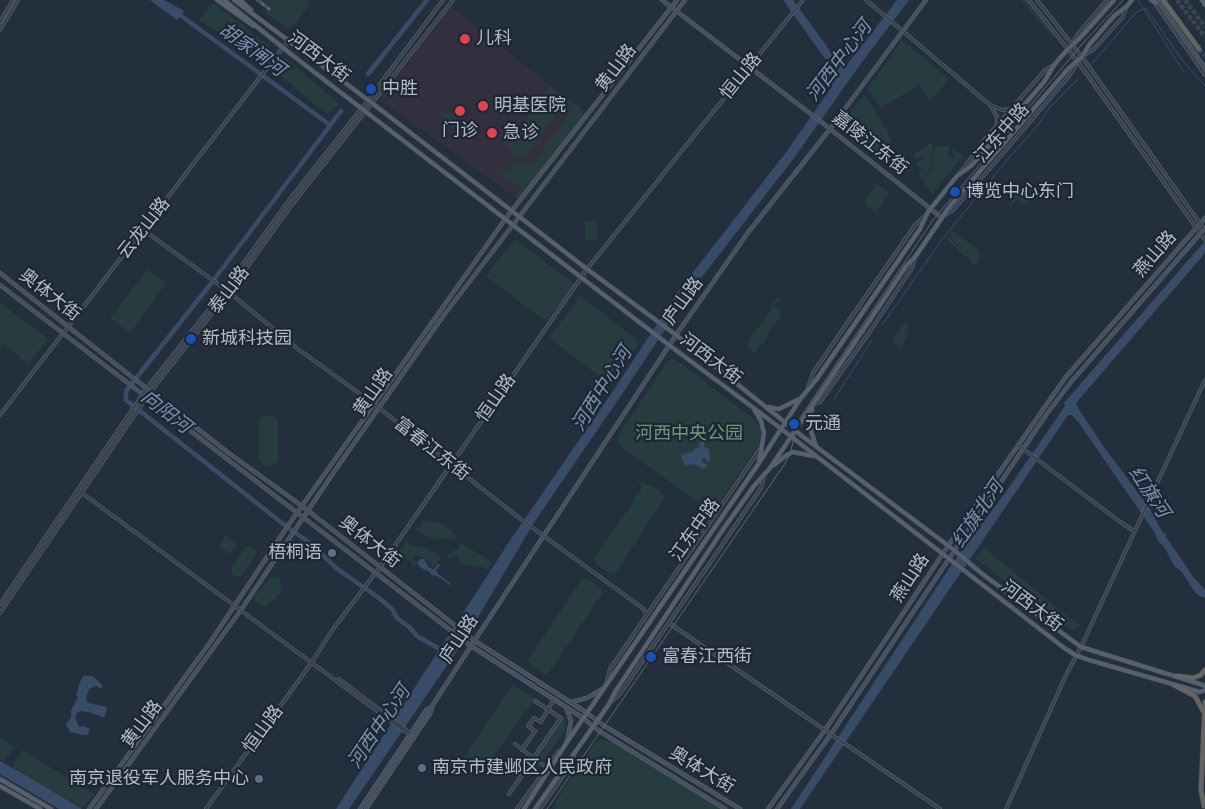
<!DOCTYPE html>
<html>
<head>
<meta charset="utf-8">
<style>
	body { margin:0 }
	canvas { display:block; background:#242f3e }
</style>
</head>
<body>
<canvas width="1205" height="809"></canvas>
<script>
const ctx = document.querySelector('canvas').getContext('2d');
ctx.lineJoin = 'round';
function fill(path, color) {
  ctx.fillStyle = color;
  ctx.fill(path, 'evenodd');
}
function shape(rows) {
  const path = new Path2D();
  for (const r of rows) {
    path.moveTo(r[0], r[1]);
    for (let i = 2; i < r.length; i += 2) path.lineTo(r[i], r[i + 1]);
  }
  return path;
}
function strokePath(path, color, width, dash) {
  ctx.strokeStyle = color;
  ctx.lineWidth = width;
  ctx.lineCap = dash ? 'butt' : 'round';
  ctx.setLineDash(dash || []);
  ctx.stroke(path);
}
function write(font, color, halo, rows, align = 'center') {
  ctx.font = font + ' "Alegreya Sans","Noto Sans SC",sans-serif';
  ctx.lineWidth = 4.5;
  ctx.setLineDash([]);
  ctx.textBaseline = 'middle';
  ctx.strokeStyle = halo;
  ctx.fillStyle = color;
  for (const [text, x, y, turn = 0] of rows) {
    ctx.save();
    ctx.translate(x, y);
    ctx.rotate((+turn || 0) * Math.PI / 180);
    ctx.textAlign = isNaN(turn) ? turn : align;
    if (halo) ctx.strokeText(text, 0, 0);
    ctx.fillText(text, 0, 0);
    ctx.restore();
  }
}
const medical = shape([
	[449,6,586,113,518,199,379,99]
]);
const green = shape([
	[263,0,307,0,309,4,297,23,287,28,265,13,270,6],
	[1021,0,1027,0,1055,36,1053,38],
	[213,3,269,46,269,51,262,61,199,20],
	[902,40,949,79,930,102,919,85,881,108,867,90],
	[281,58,287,59,339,104,326,114,272,68],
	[551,86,561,95,563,106,525,155,520,157,506,147],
	[864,94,887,130,893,149,892,158,886,165,837,129],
	[567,98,578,106,583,113,584,121,519,200,515,197,521,189,499,172,501,170,509,171,517,160,526,165,534,162,570,113,572,108,565,100],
	[443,112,453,114,458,118,461,125,460,128,454,129,452,125,442,119,441,114],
	[930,143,933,144,930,167,923,181,919,175,920,168,910,157,915,162,921,161,924,157,923,154,918,159,913,155],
	[936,146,950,146,948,154,951,158,956,156,951,152,954,149,963,156,932,194,924,183,926,177,931,170,932,156],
	[1027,179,1023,188,1032,193,1027,205,1016,199,1009,209,1010,203,1019,190,1018,195,1020,192],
	[876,184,890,193,876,212,866,205,868,203,865,201],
	[585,221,597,221,597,240,585,240],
	[952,231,979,250,980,257,977,265,973,264,952,239,950,233],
	[515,239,576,285,545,321,486,276],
	[148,269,166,283,130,333,110,318],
	[580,296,640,342,610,384,549,338],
	[778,298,782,298,772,308,777,308,781,310,780,319,771,326,766,339,763,340,765,342,758,348,755,354,747,347,748,341,772,309,771,306],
	[0,303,48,339,28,364,4,344,0,349],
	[904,323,908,324,907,337,900,348,892,341],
	[672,359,676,360,756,421,762,432,759,445,718,504,712,508,706,507,622,448,617,441,620,433,668,361],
	[271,415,276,418,278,421,278,461,275,464,270,466,264,465,259,459,259,424,260,419,264,416],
	[638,479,645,484,652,486,662,492,664,498,616,573,610,573,597,565,593,559,634,501,633,499,637,494,638,495,641,491,641,484,637,480],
	[422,520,443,524,454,533,456,536,455,539,449,540,442,537,439,540,436,540,415,530,420,527],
	[226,536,237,545,230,554,219,546],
	[407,541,410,546,422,547,430,550,441,558,433,568,425,558,414,555,414,560,417,566,415,565,414,570,410,560,399,554],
	[461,543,492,562,488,570,483,567,469,566,460,562,458,557,447,558,446,557,453,551,458,550],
	[246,546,254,548,256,554,242,576,234,576,231,570],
	[984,548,1080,626,1073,630,1064,625,975,558],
	[271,577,279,578,282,585,282,591,266,607,260,606,255,601,255,596],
	[582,579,588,579,599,586,603,592,548,674,544,674,531,665,528,660],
	[512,685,530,695,534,700,479,776,460,763],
	[565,716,566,729,544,760,538,756],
	[0,738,15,747,4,761,0,759],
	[601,740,606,740,615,743,721,809,554,809,556,801,595,743],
	[22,750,94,794,82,808,13,767]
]);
const water = shape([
	[150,0,164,0,184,11,177,20],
	[783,0,793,0,842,67,847,65,897,0,909,0,862,62,794,158,688,295,620,397,533,524,465,639,349,809,336,809,513,536,613,391,681,288,787,151,831,88,836,74],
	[1150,0,1159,0,1205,63,1205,77],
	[1205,241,1205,253,1076,403,1078,408,1104,447,1150,509,1163,533,1166,533,1166,537,1173,547,1194,578,1205,590,1205,598,1199,596,1195,592,1181,571,1174,566,1165,548,1158,541,1155,533,1079,423,1072,415,1068,415,800,809,791,809,952,564,1008,489,1065,406,1064,403],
	[704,423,708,435,704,445,705,448,709,449,710,460,708,462,705,458,702,459,702,462,708,465,703,469,693,464,686,466,682,460,681,455,694,451,694,449,699,448,698,446,701,442,701,433,699,427],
	[420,559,424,559,428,566,432,569,434,570,438,564,440,565,436,570,437,573,451,584,450,585,437,576,431,575,430,572,421,568,417,563],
	[83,676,93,676,102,685,102,689,96,686,89,689,86,699,88,703,107,707,105,716,103,717,88,712,81,711,77,713,75,718,79,727,84,726,90,729,88,734,83,735,70,732,66,724,71,718,71,710,78,698,76,695,80,682],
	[0,761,29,777,82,809,59,809,0,774]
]);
const stream = shape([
	[1138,0,1184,72],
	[1091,65,1136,12,1146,8,1182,60,1205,86],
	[946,236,965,256],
	[882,325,941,241,1006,161,1039,124,1050,107,1079,78],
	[834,399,872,340]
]);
const river = shape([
	[176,12,330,125],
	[368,74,427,0],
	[341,111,213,281,126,391,126,400,287,527,313,545,336,568,379,598,392,609,397,618,409,627,417,636,443,651]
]);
const trunkTunnel = shape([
	[1177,0,1205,37],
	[1185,0,1205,27],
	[1199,49,1205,56]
]);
const tertiary = shape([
	[866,0,990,105,1002,110,1013,109],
	[1029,0,1078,62,1205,240],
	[1037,0,1082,57,1204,229],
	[1156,4,1205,75],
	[0,22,13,0],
	[0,30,18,0],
	[1072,44,1078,34,1107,0],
	[1083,56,1094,49,1122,18,1126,9],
	[991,106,997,117,997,126],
	[960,173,986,138,1045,70,1052,66],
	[945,215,954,209,993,165,1070,75,1077,63],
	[142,229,225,289,298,349,374,404,522,520,641,607,645,611,646,616],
	[808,388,813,373,852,316,915,225,926,215],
	[815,404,820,402,871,330,912,268,915,257],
	[0,415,288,41],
	[1018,445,1119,521,1134,531],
	[78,490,404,731,411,734],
	[0,604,147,388,225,289,290,199,368,100,443,0],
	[0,613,151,391,229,292,294,202,453,0],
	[669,623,940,809],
	[337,681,339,679,409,732],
	[606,684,610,669,760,449],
	[610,703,620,694,731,532,761,488,764,477],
	[515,744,543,765],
	[522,750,535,731,528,726,534,718,541,722,554,699],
	[509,794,561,718,535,701],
	[206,809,312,662,333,629,380,567,587,269,803,0],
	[517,809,559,751],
	[540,809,570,766,574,756],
	[1006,809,1067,673,1081,647,1205,380]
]);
const secondary = shape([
	[662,0,820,121,942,218],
	[1157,0,1205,69],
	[0,273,226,451,302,506,475,641,587,713,603,725,740,809],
	[0,285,471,646,583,718,599,731,725,809],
	[571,702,587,698,604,688],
	[566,707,571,721,567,742],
	[89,809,211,641,287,527,506,218,677,0],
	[96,809,241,610,336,469,444,315,685,0],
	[360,809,427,709,432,707],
	[366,809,431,712,432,706,471,646,676,335,747,234,830,129,926,0],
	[768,809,825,730,948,546,1065,378,1205,218],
	[777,809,831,734,1046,415,1071,382,1205,228]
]);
const primary = shape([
	[217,0,254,26],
	[224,0,292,55,669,345,771,421,1063,647,1075,655,1089,660,1200,692,1205,690],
	[234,0,368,100,587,269,676,335,802,436,954,550,981,573,1081,647,1203,685,1205,687],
	[240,0,251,10],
	[1151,0,1156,3],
	[1202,0,1205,5],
	[768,407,779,409,799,399],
	[812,407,810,428,816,446],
	[754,409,761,421,764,433,759,462],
	[774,465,787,455,793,452,813,456],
	[0,779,51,809],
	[0,786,40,809],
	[524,809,567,742,759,463,801,398,816,380,920,229,928,212,957,176,972,165,1044,82,1054,65,1068,49,1081,37,1114,0],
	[535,809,609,704,615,692,724,528,754,486,770,468,907,265,915,257,950,206,1068,69,1082,57,1089,45,1114,16,1127,6,1132,0]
]);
const trunk = shape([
	[1163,0,1199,49],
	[1176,676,1193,678,1201,675,1205,670],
	[1174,685,1195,696,1203,711],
	[1204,806,1201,790,1205,702]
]);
const tram = shape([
	[547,809,784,465,790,454,798,421,933,220,1084,42,1123,0]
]);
const rail = shape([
	[258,0,269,9]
]);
const markers = [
	[465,39,6,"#e0444e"],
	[371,89,6,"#1a4fb4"],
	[483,106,6,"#e0444e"],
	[460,111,6,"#e0444e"],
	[492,133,6,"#e0444e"],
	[955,192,6,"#1a4fb4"],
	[191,339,6,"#1a4fb4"],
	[794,424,6,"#1a4fb4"],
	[332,553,5,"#5c6f8a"],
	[651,657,6,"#1a4fb4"],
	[422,768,5,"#5c6f8a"],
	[259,779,5,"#5c6f8a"]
];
const poiNames = [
	["儿科",476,39],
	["中胜",382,89],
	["明基医院",494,106],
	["门诊",460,131,"center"],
	["急诊",503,133],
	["博览中心东门",966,192],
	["新城科技园",202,339],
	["元通",805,424],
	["梧桐语",322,553,"right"],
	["富春江西街",662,657],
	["南京市建邺区人民政府",432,768],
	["南京退役军人服务中心",249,779,"right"]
];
const streetNames = [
	["河西大街",319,57,37],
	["黄山路",616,68,-53],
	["恒山路",741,76,-51],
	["江东中路",1002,133,-49],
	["嘉陵江东街",870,143,38],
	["云龙山路",144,228,-52],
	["燕山路",1155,254,-49],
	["泰山路",229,290,-53],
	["奥体大街",50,295,38],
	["庐山路",683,301,-54],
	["河西大街",711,359,37],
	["黄山路",373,392,-55],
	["恒山路",496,398,-55],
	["富春江东街",432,449,38],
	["江东中路",695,530,-55],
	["奥体大街",370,542,38],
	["燕山路",910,578,-57],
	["河西大街",1032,606,37],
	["庐山路",459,639,-57],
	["黄山路",142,724,-53],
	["恒山路",263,729,-54],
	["奥体大街",702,770,31]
];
const parkNames = [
	["河西中央公园",689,434]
];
const waterNames = [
	["胡家闸河",252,50,36],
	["河西中心河",839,61,-53],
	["河西中心河",602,389,-58],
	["向阳河",166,412,38],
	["红旗河",1149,492,56],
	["红旗北河",978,514,-56],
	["河西中心河",379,727,-56]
];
fill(medical, '#32303f');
fill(green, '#263c3f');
fill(water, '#394c67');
strokePath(stream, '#394c67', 1);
strokePath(river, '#394c67', 4.5);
strokePath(trunkTunnel, '#3a4453', 4.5, [4.5, 2]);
strokePath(tertiary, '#565f6c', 4);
strokePath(secondary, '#565f6c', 4.5);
strokePath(primary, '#414a57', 5);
strokePath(trunk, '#434c59', 5.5);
strokePath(tertiary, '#38414e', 2.5);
strokePath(secondary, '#465061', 3);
strokePath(primary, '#56606e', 4);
strokePath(trunk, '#656462', 4.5);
strokePath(tram, '#5a6575', 1);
strokePath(rail, '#5a6575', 3);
strokePath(rail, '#1d2633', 1, [4]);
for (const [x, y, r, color] of markers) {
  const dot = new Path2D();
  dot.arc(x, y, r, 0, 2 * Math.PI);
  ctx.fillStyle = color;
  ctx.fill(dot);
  strokePath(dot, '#1d2633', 2);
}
write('18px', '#b4bcc9', '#1d2633', poiNames, 'left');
write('18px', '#b4bcc9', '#1d2633', streetNames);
write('18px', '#6b9a76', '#1d2633', parkNames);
write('italic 19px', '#7c92b1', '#1d2633', waterNames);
</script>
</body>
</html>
